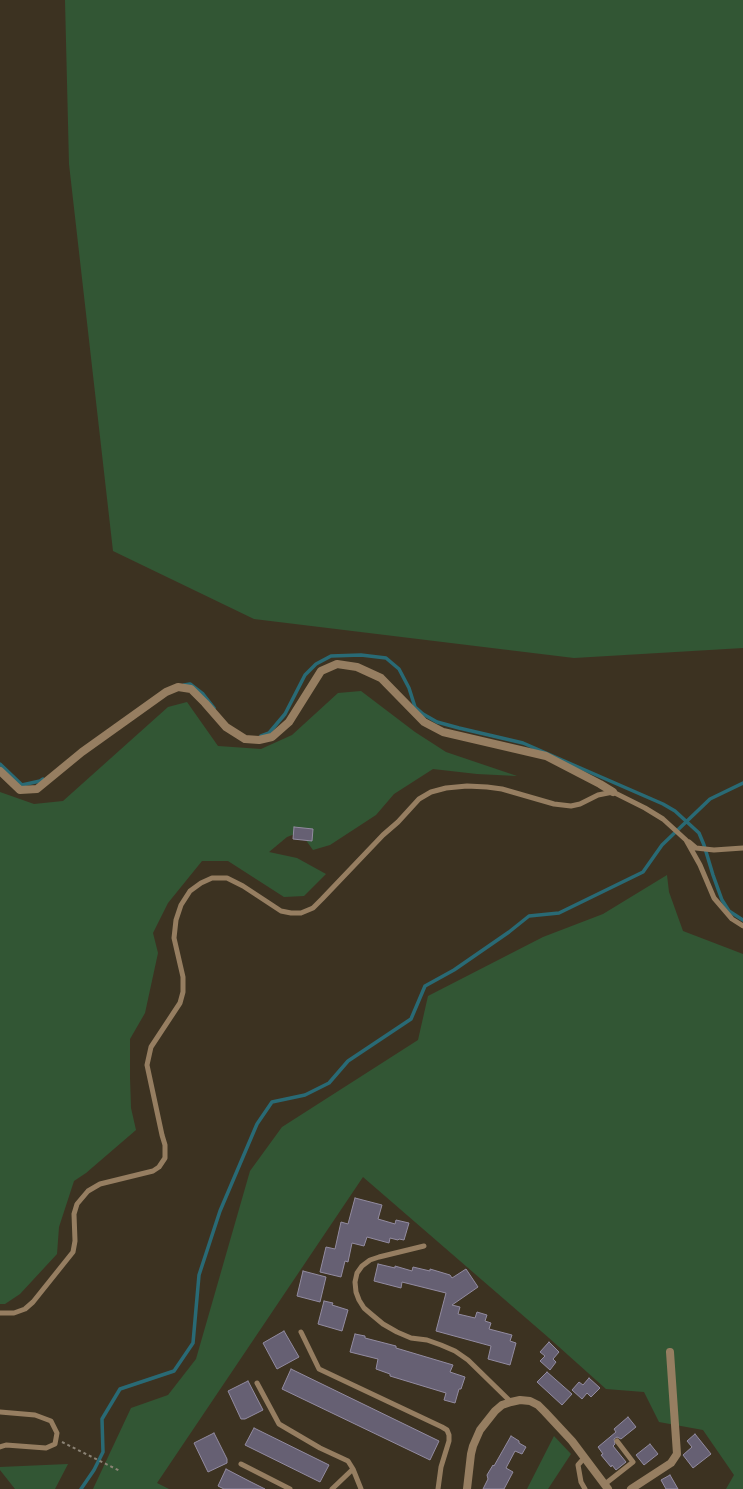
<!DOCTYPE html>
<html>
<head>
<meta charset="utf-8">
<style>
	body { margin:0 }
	canvas { display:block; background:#3c3221 }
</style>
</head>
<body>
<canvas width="743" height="1489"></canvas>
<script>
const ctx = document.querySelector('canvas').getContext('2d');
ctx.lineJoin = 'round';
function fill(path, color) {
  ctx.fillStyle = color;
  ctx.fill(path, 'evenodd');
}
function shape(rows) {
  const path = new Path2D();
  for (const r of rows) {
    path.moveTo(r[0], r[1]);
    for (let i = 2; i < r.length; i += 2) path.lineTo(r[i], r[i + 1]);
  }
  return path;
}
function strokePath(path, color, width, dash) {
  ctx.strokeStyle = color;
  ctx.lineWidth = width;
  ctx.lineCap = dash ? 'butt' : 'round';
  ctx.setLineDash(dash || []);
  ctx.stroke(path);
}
const green = shape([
	[65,0,743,0,743,648,574,658,254,619,113,551,69,164],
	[361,691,415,732,446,752,517,776,477,774,433,769,394,794,376,815,330,845,313,850,300,832,287,837,269,852,297,858,326,874,304,896,284,897,228,861,202,861,168,903,153,933,158,953,145,1013,130,1039,130,1078,131,1108,136,1130,86,1173,74,1181,59,1227,57,1254,20,1294,5,1304,0,1304,0,792,34,804,63,801,168,707,187,702,218,746,261,749,292,735,338,693],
	[667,875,669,892,683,931,743,954,743,1489,726,1489,734,1475,703,1430,659,1422,644,1392,606,1389,549,1338,363,1177,157,1483,169,1489,93,1489,131,1408,168,1395,196,1359,250,1171,282,1127,418,1040,428,996,543,937,603,914],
	[554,1436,571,1454,548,1489,527,1489],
	[68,1464,55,1489,15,1489,0,1470,0,1467]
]);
const stream = shape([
	[184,685,190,684,203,694,214,708],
	[261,736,269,733,285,714,305,675,316,664,331,656,361,655,386,658,399,669,409,688,415,707,423,714,437,722,459,728,523,743,663,804,675,811,699,833,704,845,713,875,722,900,729,911,743,920],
	[0,764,22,785,40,781,43,779],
	[81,1489,94,1470,103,1452,102,1419,120,1389,174,1371,193,1343,199,1275,220,1211,257,1124,272,1102,305,1095,329,1083,348,1061,411,1019,425,986,454,970,509,932,529,916,559,913,643,872,662,845,710,799,743,783]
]);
const building = shape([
	[294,827,313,829,312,841,293,839,294,827],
	[355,1198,382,1205,378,1219,395,1224,396,1220,409,1223,404,1240,399,1239,398,1240,390,1238,389,1243,367,1237,364,1246,352,1243,348,1262,345,1261,341,1277,320,1272,326,1247,335,1249,341,1222,348,1224,355,1198],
	[378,1264,395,1268,395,1266,412,1271,413,1267,430,1271,430,1269,450,1275,452,1278,466,1269,478,1287,452,1305,460,1307,458,1314,475,1318,477,1312,487,1315,485,1321,491,1323,489,1329,512,1335,510,1341,516,1343,510,1365,488,1359,491,1346,436,1331,446,1293,402,1282,401,1288,374,1281,378,1264],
	[303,1271,326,1277,320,1302,297,1296,303,1271],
	[324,1301,333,1303,332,1305,348,1310,342,1331,318,1324,324,1301],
	[284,1331,299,1357,277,1369,263,1343,284,1331],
	[355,1334,365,1336,365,1338,396,1346,396,1348,453,1365,450,1372,465,1377,461,1389,459,1389,455,1403,444,1400,446,1393,390,1376,390,1374,376,1369,378,1359,350,1352,355,1334],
	[549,1342,559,1352,553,1359,556,1362,550,1370,540,1361,545,1356,540,1352,549,1342],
	[291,1369,439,1441,430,1460,282,1389,291,1369],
	[547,1372,572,1394,562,1405,537,1382,547,1372],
	[589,1378,600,1388,591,1397,587,1393,582,1399,572,1390,579,1382,583,1385,589,1378],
	[248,1381,263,1410,245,1419,241,1419,228,1391,248,1381],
	[628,1417,636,1427,621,1439,617,1437,614,1439,615,1444,613,1446,626,1462,616,1470,612,1465,611,1467,601,1455,603,1454,598,1447,616,1432,614,1429,628,1417],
	[254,1428,329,1465,320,1482,245,1445,254,1428],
	[214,1433,227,1459,227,1463,208,1472,194,1443,214,1433],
	[695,1434,711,1454,693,1468,683,1455,692,1447,687,1441,695,1434],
	[511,1436,519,1441,519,1443,526,1447,522,1454,515,1451,506,1468,513,1472,504,1489,483,1489,488,1479,487,1475,493,1465,494,1466,511,1436],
	[650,1444,658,1454,644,1465,636,1455,650,1444],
	[226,1469,249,1481,265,1489,224,1489,218,1486,226,1469],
	[670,1475,678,1489,666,1489,661,1480,670,1475]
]);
const path = shape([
	[62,1442,120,1471]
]);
const lane = shape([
	[689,842,696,848,714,850,743,848],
	[424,1246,379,1257,370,1260,362,1266,357,1273,355,1282,356,1292,359,1300,364,1308,371,1314,383,1324,397,1332,411,1338,427,1340,441,1345,455,1351,468,1360,511,1402],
	[0,1313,14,1313,25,1309,33,1302,73,1252,75,1241,74,1214,77,1204,88,1191,100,1184,153,1171,159,1167,165,1158,165,1145,162,1135,147,1065,151,1047,180,1003,183,992,183,977,174,938,176,920,181,905,190,891,201,883,212,878,227,878,243,886,281,911,291,913,301,913,313,908,322,899,383,835,398,822,419,799,431,792,446,788,467,786,487,787,502,789,554,804,571,806,580,804,598,795,613,792,645,808,663,819,686,840,700,865,714,898,732,919,743,926],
	[301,1332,319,1369,442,1427,447,1430,449,1435,449,1441,441,1467,438,1489],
	[257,1383,279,1424,320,1448,348,1461,353,1469,332,1489],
	[0,1412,35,1415,51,1421,57,1433,55,1444,46,1448,6,1445,0,1447],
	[585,1457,578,1465,581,1482,585,1489],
	[241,1464,290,1489],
	[353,1469,361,1489],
	[605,1484,633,1462,617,1441]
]);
const street = shape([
	[0,771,20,790,37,789,82,752,166,692,178,687,191,689,205,703,226,727,245,739,259,740,272,737,289,722,321,671,337,664,357,667,381,678,424,722,443,732,546,756,600,784,613,792],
	[467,1489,471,1454,473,1446,480,1430,495,1411,502,1405,511,1402,520,1400,530,1401,538,1405,545,1412,572,1441,608,1489],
	[631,1489,671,1463,677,1454,670,1352]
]);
fill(green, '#325634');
strokePath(stream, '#296a75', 3.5);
fill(building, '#666073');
strokePath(building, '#928ba0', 1);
strokePath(path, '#8b8375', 2, [3, 3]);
strokePath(lane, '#967e61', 5);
strokePath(street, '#967e61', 8);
</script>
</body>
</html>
